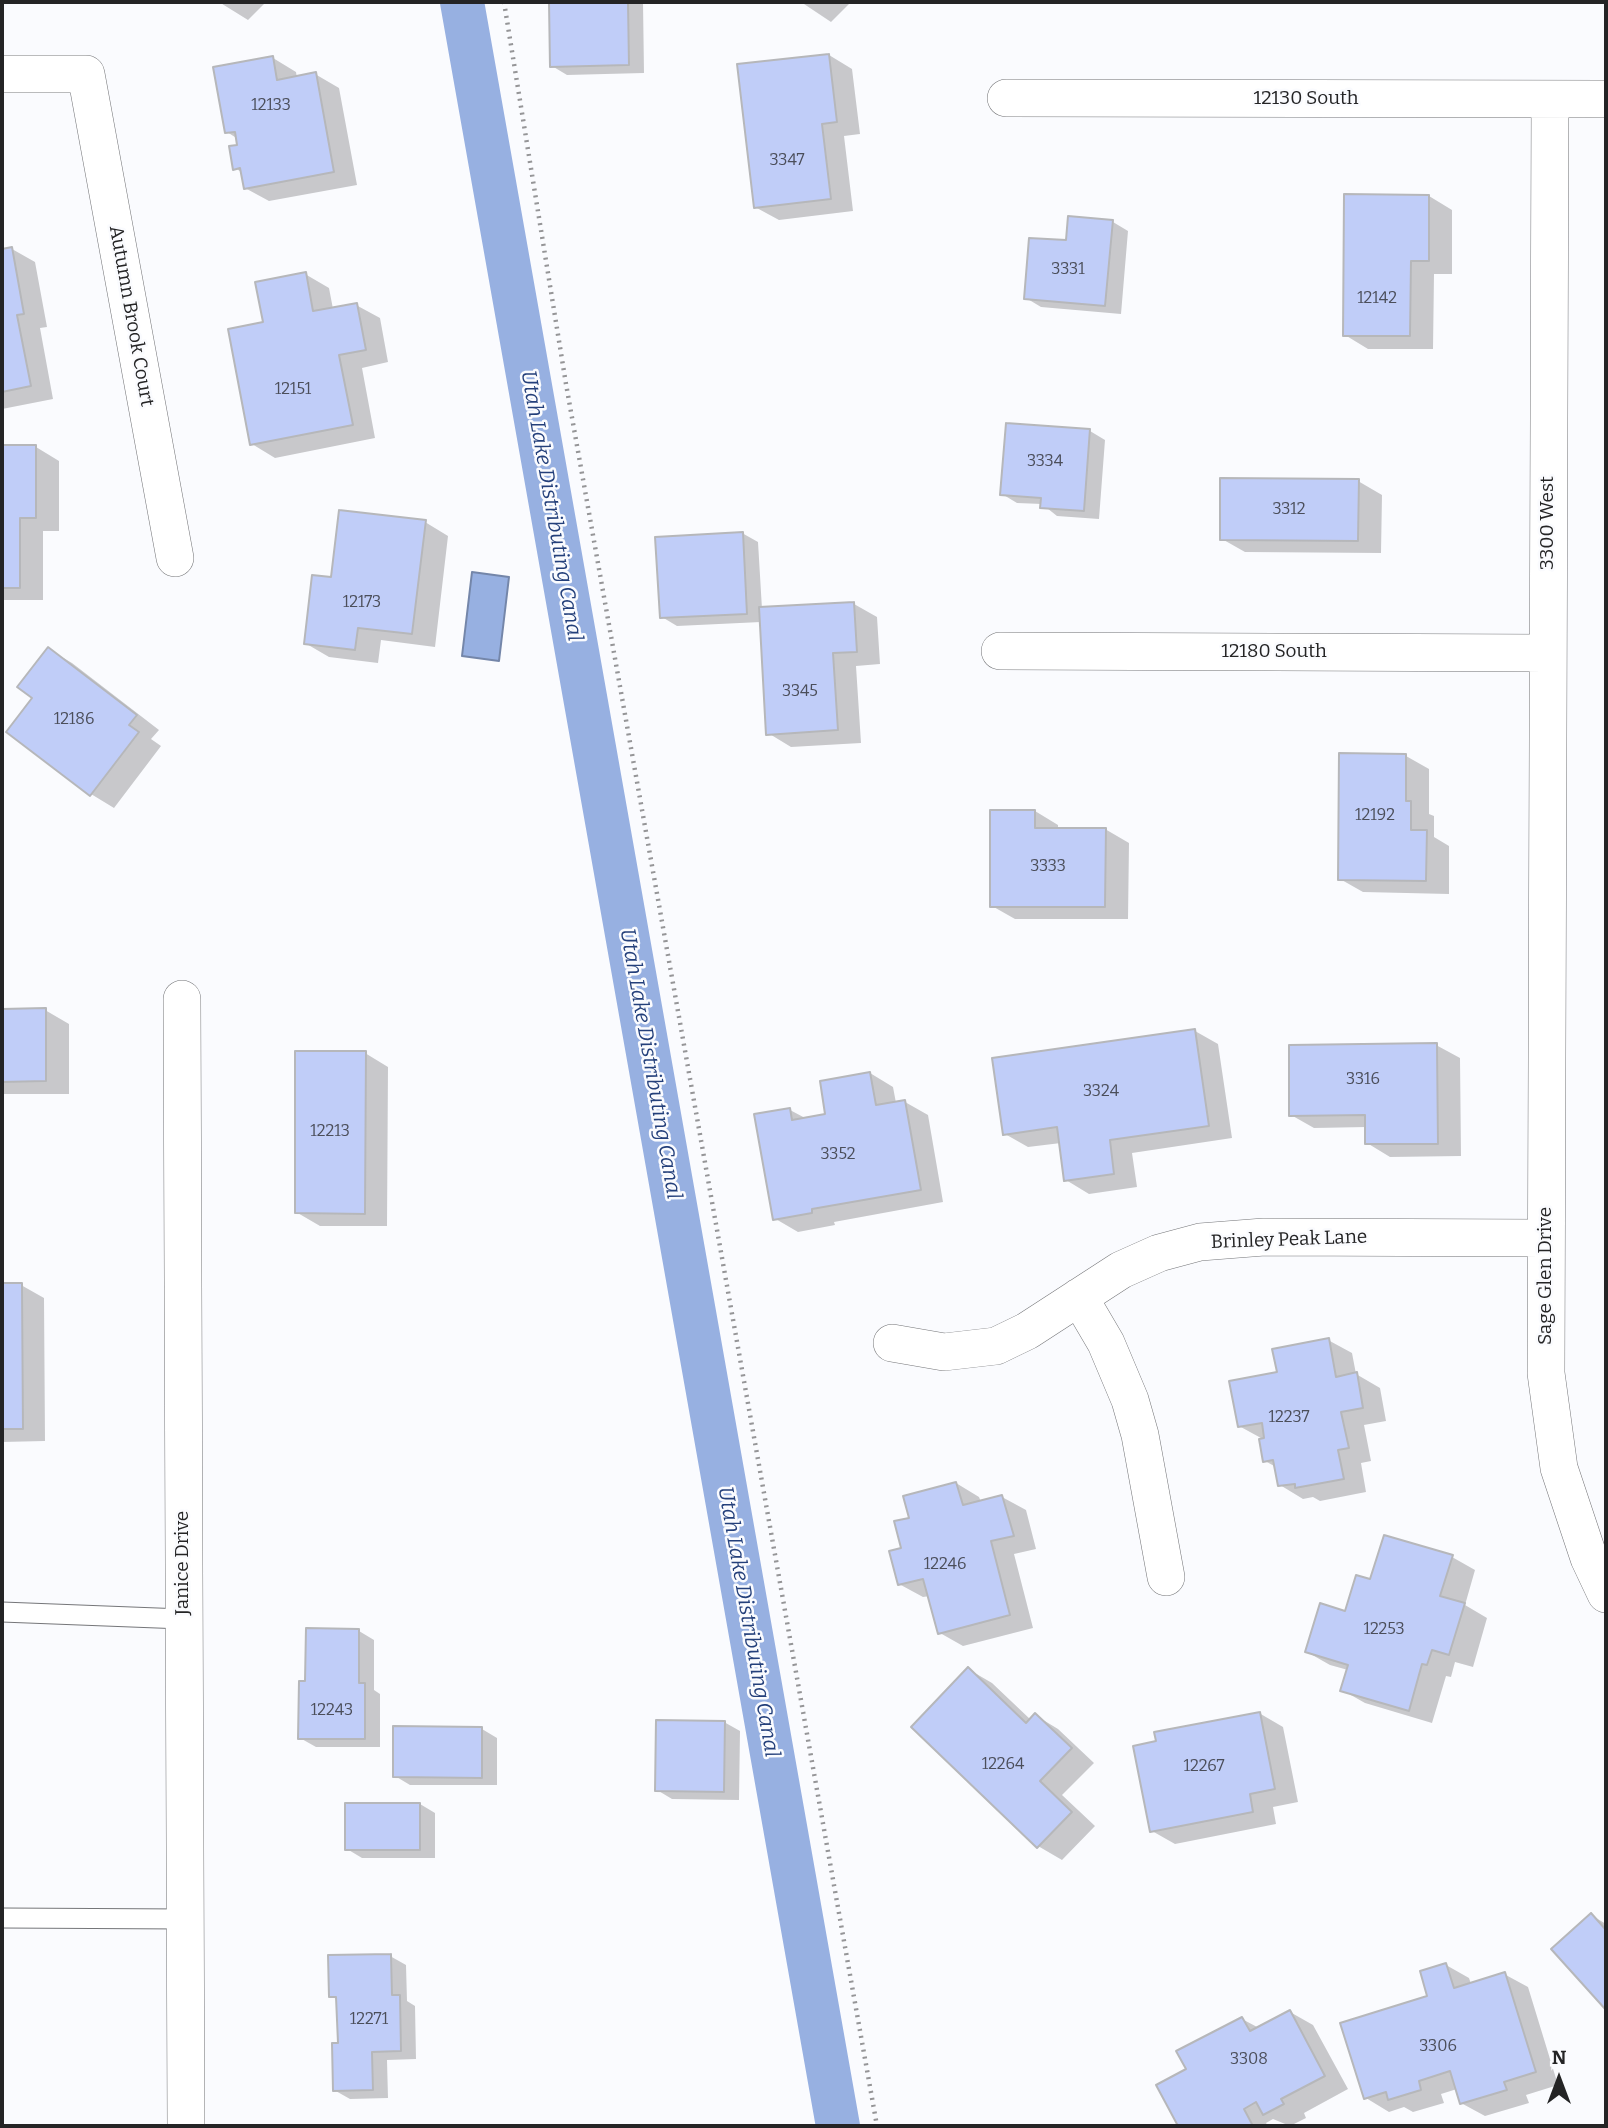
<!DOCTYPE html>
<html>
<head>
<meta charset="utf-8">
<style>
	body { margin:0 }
	#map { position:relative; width:1608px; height:2128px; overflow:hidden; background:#fafbfe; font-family:Bitter,serif }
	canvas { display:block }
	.frame { position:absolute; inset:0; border:4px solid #242425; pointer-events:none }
	.north { position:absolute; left:1524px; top:2044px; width:70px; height:70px; -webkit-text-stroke:5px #fafbfe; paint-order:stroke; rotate:0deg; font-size:19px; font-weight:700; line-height:28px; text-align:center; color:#242425 }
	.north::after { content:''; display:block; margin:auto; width:24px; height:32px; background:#242425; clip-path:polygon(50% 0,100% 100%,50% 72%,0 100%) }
</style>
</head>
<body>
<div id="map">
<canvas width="1608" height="2128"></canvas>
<div class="frame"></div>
<div class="north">N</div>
</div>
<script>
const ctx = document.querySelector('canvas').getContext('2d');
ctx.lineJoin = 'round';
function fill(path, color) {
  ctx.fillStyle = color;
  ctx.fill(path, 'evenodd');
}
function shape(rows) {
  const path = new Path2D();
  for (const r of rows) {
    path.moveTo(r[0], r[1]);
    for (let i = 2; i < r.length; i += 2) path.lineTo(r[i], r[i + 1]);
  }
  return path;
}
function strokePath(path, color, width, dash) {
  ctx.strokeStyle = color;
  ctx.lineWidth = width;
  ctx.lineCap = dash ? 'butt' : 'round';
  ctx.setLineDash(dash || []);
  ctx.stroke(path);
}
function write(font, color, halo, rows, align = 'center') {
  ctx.font = font + ' Bitter,serif';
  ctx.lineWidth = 5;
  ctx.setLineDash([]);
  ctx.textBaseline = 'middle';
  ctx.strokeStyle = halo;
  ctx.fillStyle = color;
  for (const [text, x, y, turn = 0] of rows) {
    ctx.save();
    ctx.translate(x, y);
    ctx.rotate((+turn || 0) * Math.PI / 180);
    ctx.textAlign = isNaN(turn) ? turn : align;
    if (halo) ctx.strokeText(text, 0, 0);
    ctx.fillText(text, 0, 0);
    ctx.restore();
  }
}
const water = shape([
	[472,572,509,577,499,661,462,656,472,572]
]);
const shadow = shape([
	[219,2,266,2,248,20],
	[551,2,643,2,644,73,567,75,552,66],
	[801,2,851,2,831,22],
	[829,55,852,69,860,134,844,136,853,211,779,220,755,207],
	[273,58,296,72,297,78,315,74,339,88,357,185,269,201,245,188,243,173,235,168,238,139,227,132],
	[1429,196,1452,210,1452,274,1434,274,1433,349,1368,349,1345,335],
	[1113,222,1128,231,1121,314,1041,307,1026,298,1067,242],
	[12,249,35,262,47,327,40,328,53,399,2,409,2,250],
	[305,274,329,288,333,309,356,305,380,318,388,362,362,368,375,438,275,458,252,444,265,324],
	[1007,424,1090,431,1105,440,1099,519,1057,516,1042,504,1017,503,1002,494],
	[2,447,36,447,59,461,59,531,43,531,43,600,2,600],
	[1358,481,1382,495,1381,553,1245,552,1222,539],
	[425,522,448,536,435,647,381,640,378,663,329,657,305,643,332,579],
	[742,533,758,542,762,609,854,604,877,617,880,664,856,666,861,743,791,747,768,733,761,622,677,626,662,617],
	[48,649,72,663,159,730,151,739,161,746,114,808,91,794,34,698],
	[1406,756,1429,769,1429,814,1434,816,1434,837,1449,846,1449,894,1363,892,1340,879],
	[1035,811,1058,825,1058,829,1105,829,1129,843,1128,919,1015,919,992,906],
	[2,1010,45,1010,69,1024,69,1094,2,1094],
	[1195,1031,1218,1044,1232,1138,1132,1153,1137,1187,1089,1194,1066,1180,1061,1143,1028,1147,1005,1134],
	[1436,1045,1460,1058,1461,1156,1390,1157,1367,1143,1367,1127,1314,1128,1291,1115],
	[365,1053,388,1067,387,1226,320,1226,296,1212],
	[870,1073,893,1087,896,1103,905,1102,928,1115,943,1202,834,1222,835,1225,798,1232,774,1218,790,1110,807,1119,827,1115],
	[2,1285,21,1285,44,1298,45,1441,2,1442],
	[1328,1340,1352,1353,1356,1374,1380,1388,1386,1421,1364,1425,1371,1461,1361,1463,1366,1492,1320,1501,1313,1497,1303,1499,1280,1485,1276,1467,1265,1461,1261,1438,1239,1426,1279,1373],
	[956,1483,979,1497,981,1502,1002,1497,1026,1510,1036,1549,1014,1554,1033,1628,963,1646,940,1633,930,1596,923,1597,899,1584,911,1519],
	[1452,1557,1475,1570,1465,1605,1487,1618,1473,1667,1455,1662,1451,1677,1446,1676,1432,1723,1365,1703,1342,1690,1348,1670,1330,1665,1307,1652,1347,1613,1372,1581],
	[359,1631,374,1640,374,1690,380,1694,380,1747,316,1747,300,1738,307,1683],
	[968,1669,992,1683,1031,1720,1035,1715,1058,1729,1094,1763,1062,1795,1095,1826,1062,1860,1038,1846],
	[1259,1713,1283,1727,1298,1802,1273,1807,1276,1824,1175,1844,1152,1831],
	[724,1722,740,1731,739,1800,672,1799,657,1790],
	[482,1729,497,1738,497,1785,410,1785,395,1776],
	[420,1804,435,1813,435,1858,362,1858,347,1849],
	[1591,1915,1606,1924,1606,2007,1554,1949],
	[390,1956,406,1965,407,2001,415,2006,416,2059,387,2060,388,2098,350,2099,334,2090,339,2045,338,2000,331,1996],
	[1446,1965,1469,1978,1471,1984,1504,1974,1528,1987,1558,2085,1526,2095,1529,2103,1485,2116,1461,2103,1457,2089,1441,2094,1444,2103,1413,2112,1404,2107,1389,2112,1366,2098],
	[1290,2012,1313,2025,1348,2089,1304,2113,1306,2118,1290,2126,1273,2119,1266,2123,1268,2126,1180,2126,1159,2085,1188,2069,1242,2019,1259,2028]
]);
const canal = shape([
	[462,2,838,2126]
]);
const building = shape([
	[549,2,628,2,629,65,550,67,549,2],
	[829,54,837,122,822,124,831,199,754,208,737,64,829,54],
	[273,56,277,80,316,72,334,172,244,189,240,168,233,170,229,146,237,145,235,132,225,133,213,67,273,56],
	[1344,194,1429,195,1429,261,1411,261,1410,336,1343,336,1344,194],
	[1068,216,1113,220,1105,306,1024,299,1029,238,1066,240,1068,216],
	[12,247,24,314,17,315,31,386,2,392,2,249,12,247],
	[306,272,313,311,357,303,366,350,339,355,353,425,250,445,228,329,263,322,255,282,306,272],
	[1006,423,1090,429,1084,511,1040,508,1041,498,1000,495,1006,423],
	[2,445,36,445,36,518,20,518,20,588,2,588,2,445],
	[1220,478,1359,479,1358,541,1220,540,1220,478],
	[339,510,426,520,412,634,358,628,355,650,304,644,312,575,331,577,339,510],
	[743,532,747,614,660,618,655,537,743,532],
	[854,602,857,652,833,653,838,730,766,735,759,607,854,602],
	[48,647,137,715,129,725,139,732,90,796,6,732,32,698,17,687,48,647],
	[1339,753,1406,754,1406,801,1411,801,1411,830,1427,830,1426,881,1338,880,1339,753],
	[990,810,1035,810,1035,828,1106,828,1105,907,990,907,990,810],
	[46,1008,46,1081,2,1082,2,1009,46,1008],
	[1195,1029,1209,1126,1110,1140,1114,1174,1064,1181,1057,1127,1003,1135,992,1058,1195,1029],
	[1437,1043,1438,1144,1365,1144,1365,1115,1289,1116,1289,1045,1437,1043],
	[295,1051,366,1051,365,1214,295,1213,295,1051],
	[870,1072,876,1105,905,1100,921,1190,812,1209,812,1213,773,1220,754,1114,790,1108,792,1120,825,1114,820,1081,870,1072],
	[2,1283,22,1283,23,1429,2,1429,2,1283],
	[1329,1338,1336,1377,1357,1372,1363,1408,1341,1412,1349,1448,1338,1450,1344,1479,1295,1488,1295,1484,1278,1486,1273,1460,1263,1462,1259,1439,1264,1438,1262,1423,1238,1427,1229,1381,1277,1372,1272,1349,1329,1338],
	[956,1482,963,1505,1002,1495,1014,1536,991,1541,1010,1615,938,1634,923,1579,898,1585,889,1551,901,1548,894,1521,909,1518,903,1496,956,1482],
	[1384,1535,1453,1555,1440,1596,1465,1603,1449,1655,1432,1650,1427,1665,1422,1664,1409,1711,1340,1691,1348,1665,1305,1652,1320,1603,1345,1611,1356,1575,1370,1579,1384,1535],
	[306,1628,359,1629,359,1683,365,1683,365,1739,298,1739,299,1681,305,1681,306,1628],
	[968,1667,1026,1723,1035,1713,1072,1748,1040,1781,1072,1812,1037,1848,911,1727,968,1667],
	[1260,1712,1275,1789,1250,1794,1253,1812,1150,1832,1133,1746,1156,1741,1154,1732,1260,1712],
	[656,1720,725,1721,724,1792,655,1791,656,1720],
	[393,1726,482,1727,482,1778,393,1777,393,1726],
	[345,1803,420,1803,420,1850,345,1850,345,1803],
	[1591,1913,1606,1930,1606,2010,1551,1949,1591,1913],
	[391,1954,392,1995,400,1995,401,2051,372,2052,373,2090,333,2091,332,2043,338,2043,336,1997,329,1997,328,1955,391,1954],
	[1446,1963,1454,1988,1505,1972,1536,2072,1504,2082,1507,2090,1460,2104,1450,2071,1419,2081,1421,2090,1388,2100,1386,2092,1364,2099,1340,2023,1427,1996,1420,1971,1446,1963],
	[1290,2010,1325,2076,1281,2099,1284,2104,1263,2115,1256,2102,1244,2109,1253,2126,1178,2126,1156,2085,1186,2069,1176,2051,1242,2017,1250,2031,1290,2010]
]);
const path = shape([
	[504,2,566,384,877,2126]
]);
const service = shape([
	[2,1612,183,1619],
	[2,1918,184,1919]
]);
const minor = shape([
	[2,74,86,74,175,558],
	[1006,98,1606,99],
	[1550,99,1546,1373,1559,1468,1589,1558,1606,1594],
	[1000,651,1548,653],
	[182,999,186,2126],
	[1079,1297,1106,1343,1130,1400,1140,1435,1166,1577],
	[892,1343,944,1352,996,1346,1027,1331,1121,1270,1159,1253,1200,1242,1264,1237,1545,1238]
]);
const numberNames = [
	["12133",271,106],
	["3347",787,161],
	["3331",1068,270],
	["12142",1377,299],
	["12151",293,390],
	["3334",1045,462],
	["3312",1289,510],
	["12173",362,603],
	["3345",800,692],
	["12186",74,720],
	["12192",1375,816],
	["3333",1048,867],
	["3316",1363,1080],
	["3324",1101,1092],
	["12213",330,1132],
	["3352",838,1155],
	["12237",1289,1418],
	["12246",945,1565],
	["12253",1384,1630],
	["12243",332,1711],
	["12264",1003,1765],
	["12267",1204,1767],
	["12271",369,2020],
	["3306",1438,2047],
	["3308",1249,2060]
];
const streetNames = [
	["12130 South",1306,99],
	["Autumn Brook Court",131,316,80],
	["3300 West",1548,523,-90],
	["12180 South",1274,652],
	["Brinley Peak Lane",1289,1240,-2],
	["Sage Glen Drive",1546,1276,-90],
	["Janice Drive",183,1563,-90]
];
const waterNames = [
	["Utah Lake Distributing Canal",551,506,80],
	["Utah Lake Distributing Canal",650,1064,80],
	["Utah Lake Distributing Canal",748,1622,80]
];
fill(water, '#97b0e1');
strokePath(water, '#7486a9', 2);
fill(shadow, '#0003');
strokePath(canal, '#97b0e1', 44);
fill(building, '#c0cdf8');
strokePath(building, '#b6b7ba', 2);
strokePath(service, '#757679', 21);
strokePath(minor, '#757679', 38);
strokePath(path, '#959597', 4.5, [2, 5]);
strokePath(service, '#fff', 19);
strokePath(minor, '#fff', 37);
write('16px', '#4b4e5a', null, numberNames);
write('19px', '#242425', '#fafbfe', streetNames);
write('italic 21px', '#233f7a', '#fafbfe', waterNames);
</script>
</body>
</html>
